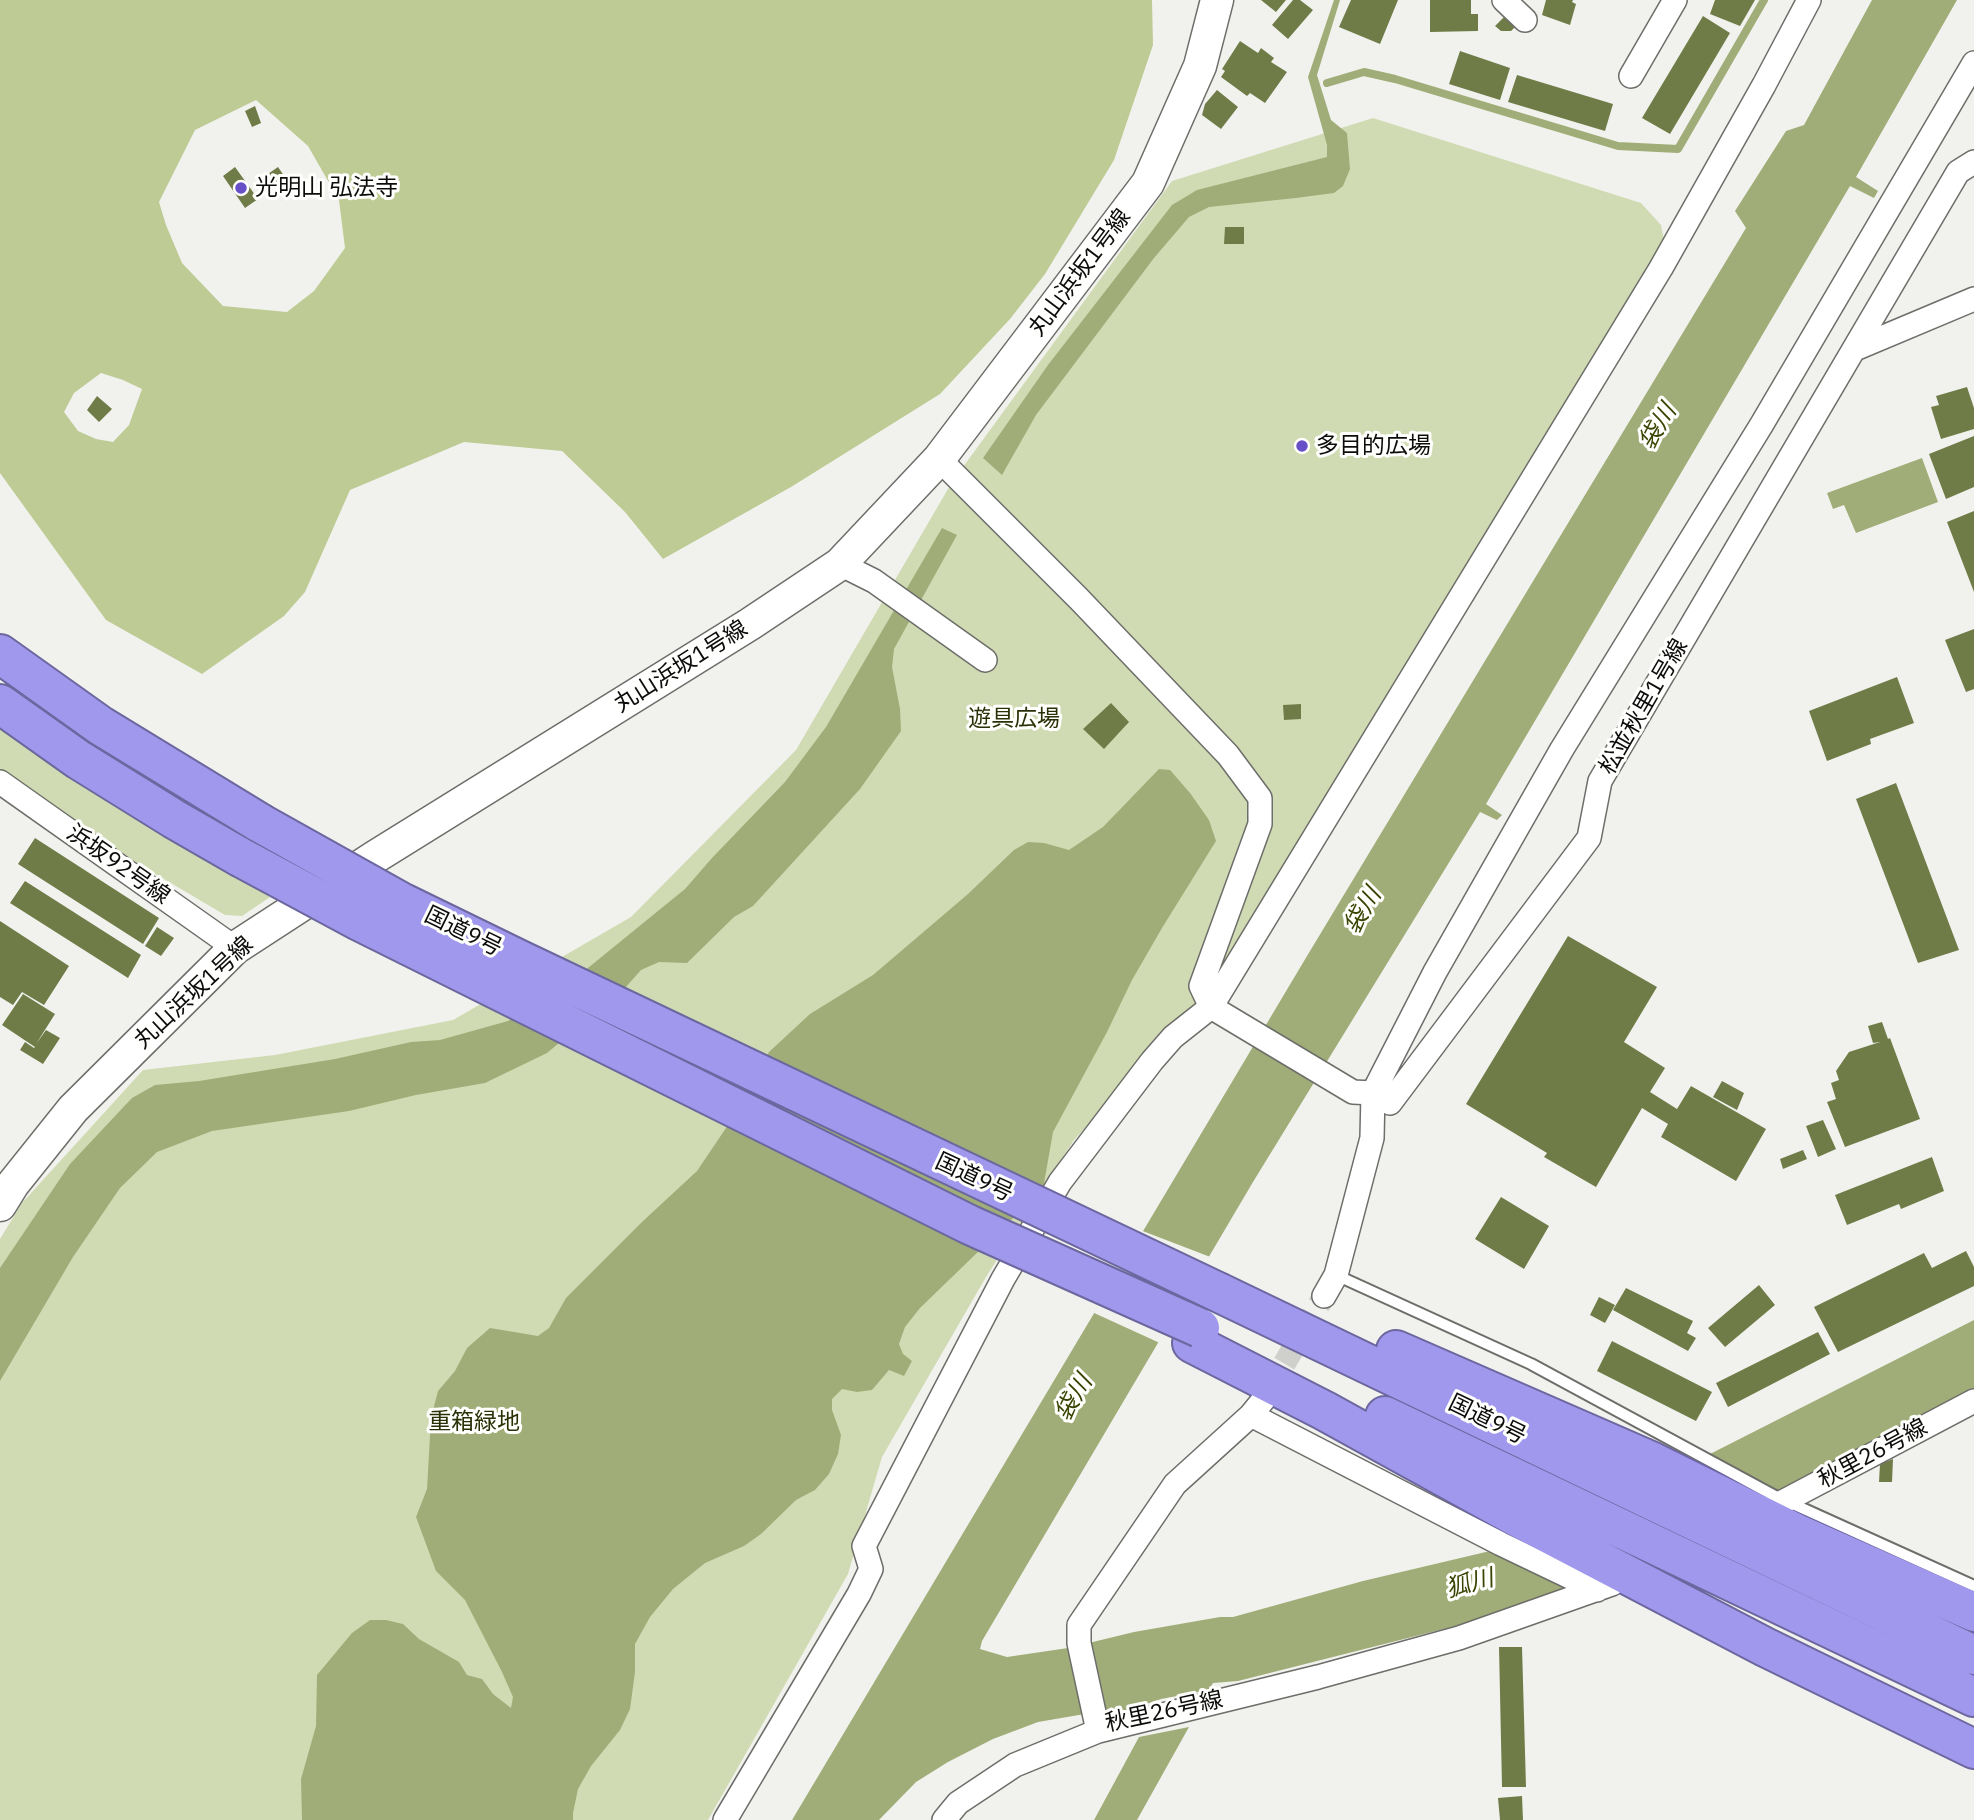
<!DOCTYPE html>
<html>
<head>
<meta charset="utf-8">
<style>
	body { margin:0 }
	canvas { display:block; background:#f1f2ed }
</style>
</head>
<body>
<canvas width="1974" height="1820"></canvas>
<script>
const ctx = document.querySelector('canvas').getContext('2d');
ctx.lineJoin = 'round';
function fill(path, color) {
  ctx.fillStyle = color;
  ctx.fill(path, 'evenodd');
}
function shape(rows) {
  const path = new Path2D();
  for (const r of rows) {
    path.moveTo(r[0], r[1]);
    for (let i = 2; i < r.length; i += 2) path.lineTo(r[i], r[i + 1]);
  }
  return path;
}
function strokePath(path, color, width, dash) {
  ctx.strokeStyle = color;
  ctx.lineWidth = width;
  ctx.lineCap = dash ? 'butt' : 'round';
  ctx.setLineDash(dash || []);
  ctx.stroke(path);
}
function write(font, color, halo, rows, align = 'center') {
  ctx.font = font + ' "IBM Plex Sans","Noto Sans JP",sans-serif';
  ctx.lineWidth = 6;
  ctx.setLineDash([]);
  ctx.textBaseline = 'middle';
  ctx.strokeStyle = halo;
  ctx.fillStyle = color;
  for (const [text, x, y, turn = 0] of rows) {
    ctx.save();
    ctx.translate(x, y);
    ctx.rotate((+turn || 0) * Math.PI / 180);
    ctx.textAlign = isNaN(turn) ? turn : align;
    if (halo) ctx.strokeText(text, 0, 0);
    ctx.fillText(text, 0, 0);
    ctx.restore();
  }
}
const green = shape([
	[1373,118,1641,203,1661,225,1665,245,1218,984,1074,1140,986,1277,882,1457,848,1574,708,1820,0,1820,0,1239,22,1203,143,1070,275,1055,453,1020,631,917,796,750,952,482,1172,181],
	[0,725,144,822,270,897,242,916,225,915,108,846,0,772]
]);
const forest = shape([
	[0,0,1152,0,1153,45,1114,160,1045,274,1010,319,940,394,791,487,663,559,625,512,562,451,464,442,350,490,305,592,284,616,202,674,106,620,0,473],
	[256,100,308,146,339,200,345,248,314,291,287,312,223,306,182,263,166,225,159,202,195,130],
	[101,373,123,380,142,389,129,425,113,442,96,439,78,431,64,412,74,393]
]);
const water = shape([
	[1334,0,1340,0,1317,75,1331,120,1347,133,1350,169,1343,186,1334,193,1296,198,1209,207,1189,217,1154,258,1036,415,1002,475,983,458,1048,365,1172,205,1197,190,1327,157,1327,145,1308,77],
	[1872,0,1957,0,1856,177,1878,191,1874,198,1850,186,1486,804,1502,815,1497,820,1480,812,1253,1182,982,1641,980,1649,1007,1657,1068,1648,1134,1632,1220,1617,1233,1617,1363,1581,1490,1551,1694,1457,1712,1453,1974,1320,1974,1389,1841,1459,1646,1556,1572,1589,1499,1615,1238,1681,1213,1683,1209,1690,1161,1699,1109,1717,1108,1710,1038,1722,993,1739,948,1762,916,1782,879,1820,792,1820,1307,956,1746,228,1735,211,1786,131,1804,125],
	[1922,458,1938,502,1856,533,1844,505,1833,509,1827,493],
	[942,528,957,535,894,649,892,667,900,709,901,731,860,789,753,906,734,917,687,963,659,962,641,970,625,988,547,1053,485,1083,416,1095,349,1111,212,1131,157,1152,120,1188,73,1257,0,1381,0,1268,70,1164,132,1098,155,1085,199,1081,335,1059,411,1042,440,1040,508,1021,583,972,685,889,712,858,785,782,826,727],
	[1159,769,1170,770,1190,793,1209,820,1216,841,1162,928,1132,980,1107,1032,1053,1132,1043,1189,920,1308,905,1327,899,1344,903,1354,912,1361,904,1376,889,1370,872,1390,857,1392,842,1389,832,1399,832,1410,841,1435,838,1454,829,1474,815,1490,796,1500,761,1534,744,1546,705,1563,673,1589,650,1617,635,1644,635,1672,630,1709,620,1730,591,1766,578,1789,573,1813,573,1820,302,1820,301,1779,316,1726,317,1675,352,1633,370,1620,386,1620,403,1624,419,1639,459,1662,467,1675,482,1679,493,1694,511,1708,513,1697,502,1672,465,1600,436,1571,416,1517,427,1489,431,1418,438,1391,455,1371,467,1348,490,1328,538,1336,549,1328,566,1298,642,1222,697,1171,726,1128,769,1052,810,1014,873,975,968,894,1014,850,1028,842,1044,843,1069,850,1103,827],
	[1189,1727,1137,1820,1094,1820,1139,1737]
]);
const pier = shape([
	[1140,1230,1213,1258,1162,1344,1092,1312]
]);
const stream = shape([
	[1327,83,1364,72,1395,79,1618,146,1678,149,1764,0]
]);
const building = shape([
	[1261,0,1286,0,1276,12],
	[1293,0,1300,0,1313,10,1288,39,1272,25],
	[1351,0,1398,0,1380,44,1339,27],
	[1430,0,1471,0,1471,14,1478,14,1478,31,1430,32],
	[1546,0,1573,0,1572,2,1576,4,1570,25,1542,15],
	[1715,0,1755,0,1740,26,1710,14],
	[1506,15,1517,25,1511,31,1501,31,1495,26],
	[1703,16,1730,33,1670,134,1642,118],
	[1240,41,1258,53,1261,48,1274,58,1271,62,1287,72,1265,103,1250,93,1247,96,1221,77,1225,71,1222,69],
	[1460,51,1510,68,1500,100,1449,84],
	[1517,75,1613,104,1605,131,1508,102],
	[1217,90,1238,107,1221,129,1202,115,1205,104],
	[255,106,261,123,252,127,245,111],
	[235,167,258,199,245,208,223,176],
	[278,167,287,180,271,191,262,178],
	[1225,227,1244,227,1244,244,1224,244],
	[1967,387,1974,408,1974,429,1941,439,1931,407,1939,405,1936,396],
	[97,396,112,409,99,422,87,410],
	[1974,436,1974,487,1946,499,1929,454],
	[1974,511,1974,592,1947,522],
	[1974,629,1974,689,1966,692,1945,640],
	[1897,677,1914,723,1870,739,1871,744,1827,761,1809,711],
	[1111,703,1129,722,1104,749,1083,729],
	[1301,704,1301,719,1284,720,1283,705],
	[1896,783,1959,950,1918,963,1856,799],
	[35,838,159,918,143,944,18,864],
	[25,881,141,955,128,978,10,903],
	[0,921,69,966,44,1005,22,992,13,1005,0,997],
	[157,927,174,938,161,956,145,946],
	[1568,936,1657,987,1624,1042,1665,1068,1650,1092,1677,1109,1691,1086,1766,1129,1736,1181,1661,1137,1668,1124,1642,1108,1596,1187,1544,1157,1547,1153,1466,1104],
	[23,994,55,1014,36,1044,46,1030,60,1038,43,1064,20,1050,25,1042,34,1048,35,1047,2,1025],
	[1882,1022,1888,1039,1890,1038,1920,1119,1845,1147,1827,1102,1836,1099,1831,1083,1839,1080,1836,1071,1849,1052,1880,1042,1873,1043,1868,1026],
	[1722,1081,1744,1093,1737,1110,1713,1097],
	[1823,1120,1836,1149,1818,1157,1806,1126],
	[1803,1150,1807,1159,1783,1169,1780,1159],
	[1932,1157,1944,1191,1901,1209,1899,1204,1847,1225,1835,1195],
	[1501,1197,1549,1226,1524,1269,1475,1239],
	[1966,1251,1974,1267,1974,1286,1838,1352,1814,1307,1924,1253,1932,1268],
	[1759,1285,1775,1305,1725,1347,1708,1328],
	[1626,1288,1693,1321,1687,1333,1696,1338,1688,1351,1613,1310],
	[1599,1297,1615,1305,1605,1323,1590,1315],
	[1818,1332,1830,1354,1728,1407,1716,1383],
	[1612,1341,1712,1392,1696,1421,1597,1371],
	[1893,1459,1892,1482,1879,1482,1880,1464],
	[1499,1647,1522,1647,1526,1787,1502,1787],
	[1522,1796,1523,1820,1500,1820,1498,1798]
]);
const streetTunnel = shape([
	[1267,1393,1324,1296]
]);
const lane = shape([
	[1336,1275,1531,1364,1773,1495,1974,1586]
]);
const street = shape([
	[1504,0,1525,20],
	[1631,76,1675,0],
	[1855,349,1974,299],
	[939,459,1079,599,1228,755,1260,798,1260,824,1201,986,1211,1007,1353,1092,1373,1093,1390,1103,1589,838,1600,781,1958,172,1974,162],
	[840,564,874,581,985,660],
	[0,782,235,948],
	[1324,1296,1336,1275,1372,1138,1373,1093,1435,972,1562,749,1762,424,1974,63],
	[1264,1399,1251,1415,1175,1484,1079,1625,1079,1643,1098,1731,1318,1677,1459,1638,1612,1584],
	[1251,1415,1501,1544,1597,1590],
	[1773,1507,1974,1401],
	[725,1820,859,1594,871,1569,864,1546,1003,1279,1060,1182,1152,1061,1173,1037,1211,1007,1661,268,1764,85,1809,0],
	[944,1820,958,1803,1015,1765,1098,1731]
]);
const secondary = shape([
	[0,1205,13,1184,73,1109,235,948,375,857,750,624,840,564,939,459,1148,183,1200,66,1217,0]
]);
const highway = shape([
	[0,654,101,726,260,823],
	[0,704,79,760,174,819,240,857],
	[1220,1293,1974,1655],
	[1192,1343,1325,1411,1526,1522,1765,1647,1974,1749],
	[1396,1350,1653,1462,1796,1533,1974,1612],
	[1385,1416,1974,1697]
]);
const highwayBridge = shape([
	[260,823,403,903,520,960,1220,1293],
	[240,857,359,921,970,1225,1200,1328]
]);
const markers = [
	[241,188,7,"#674fc8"],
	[1302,446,7,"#674fc8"]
];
const poiNames = [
	["光明山 弘法寺",255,188],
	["多目的広場",1316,446]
];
const streetNames = [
	["丸山浜坂1号線",1080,273,-53],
	["丸山浜坂1号線",681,667,-32],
	["松並秋里1号線",1644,707,-60],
	["浜坂92号線",118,865,35],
	["国道9号",463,932,26],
	["丸山浜坂1号線",194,993,-43],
	["国道9号",974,1178,25],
	["国道9号",1487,1420,26],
	["秋里26号線",1873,1454,-28],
	["秋里26号線",1164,1712,-12]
];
const parkNames = [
	["遊具広場",1014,719],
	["重箱緑地",474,1422]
];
const waterNames = [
	["袋川",1658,427,-58],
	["袋川",1363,911,-59],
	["袋川",1074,1398,-59],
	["狐川",1470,1584,-15]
];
fill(green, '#d1dbb3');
fill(forest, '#becb95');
fill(water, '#a1ad78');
fill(pier, '#f1f2ed');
strokePath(stream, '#a1ad78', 8);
fill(building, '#707c48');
strokePath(streetTunnel, '#cfd0cb', 23, [23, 11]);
strokePath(lane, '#6d6e6a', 14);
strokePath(street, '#6d6e6a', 26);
strokePath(secondary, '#6d6e6a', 35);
strokePath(highway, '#6c679e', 42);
strokePath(lane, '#fff', 10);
strokePath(street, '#fff', 23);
strokePath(secondary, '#fff', 32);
strokePath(highway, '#a098ed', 38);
strokePath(highwayBridge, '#6c679e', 42, []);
strokePath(highwayBridge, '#a098ed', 38);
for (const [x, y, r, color] of markers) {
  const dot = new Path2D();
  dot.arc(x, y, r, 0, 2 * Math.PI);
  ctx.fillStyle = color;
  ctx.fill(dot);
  strokePath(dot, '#fffffd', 2.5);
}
write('23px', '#0c0c0b', '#fffffd', poiNames, 'left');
write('23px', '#0c0c0b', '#fffffd', streetNames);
write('23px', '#2a3107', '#fffffd', parkNames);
write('italic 24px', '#3a4403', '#fffffd', waterNames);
</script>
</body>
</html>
